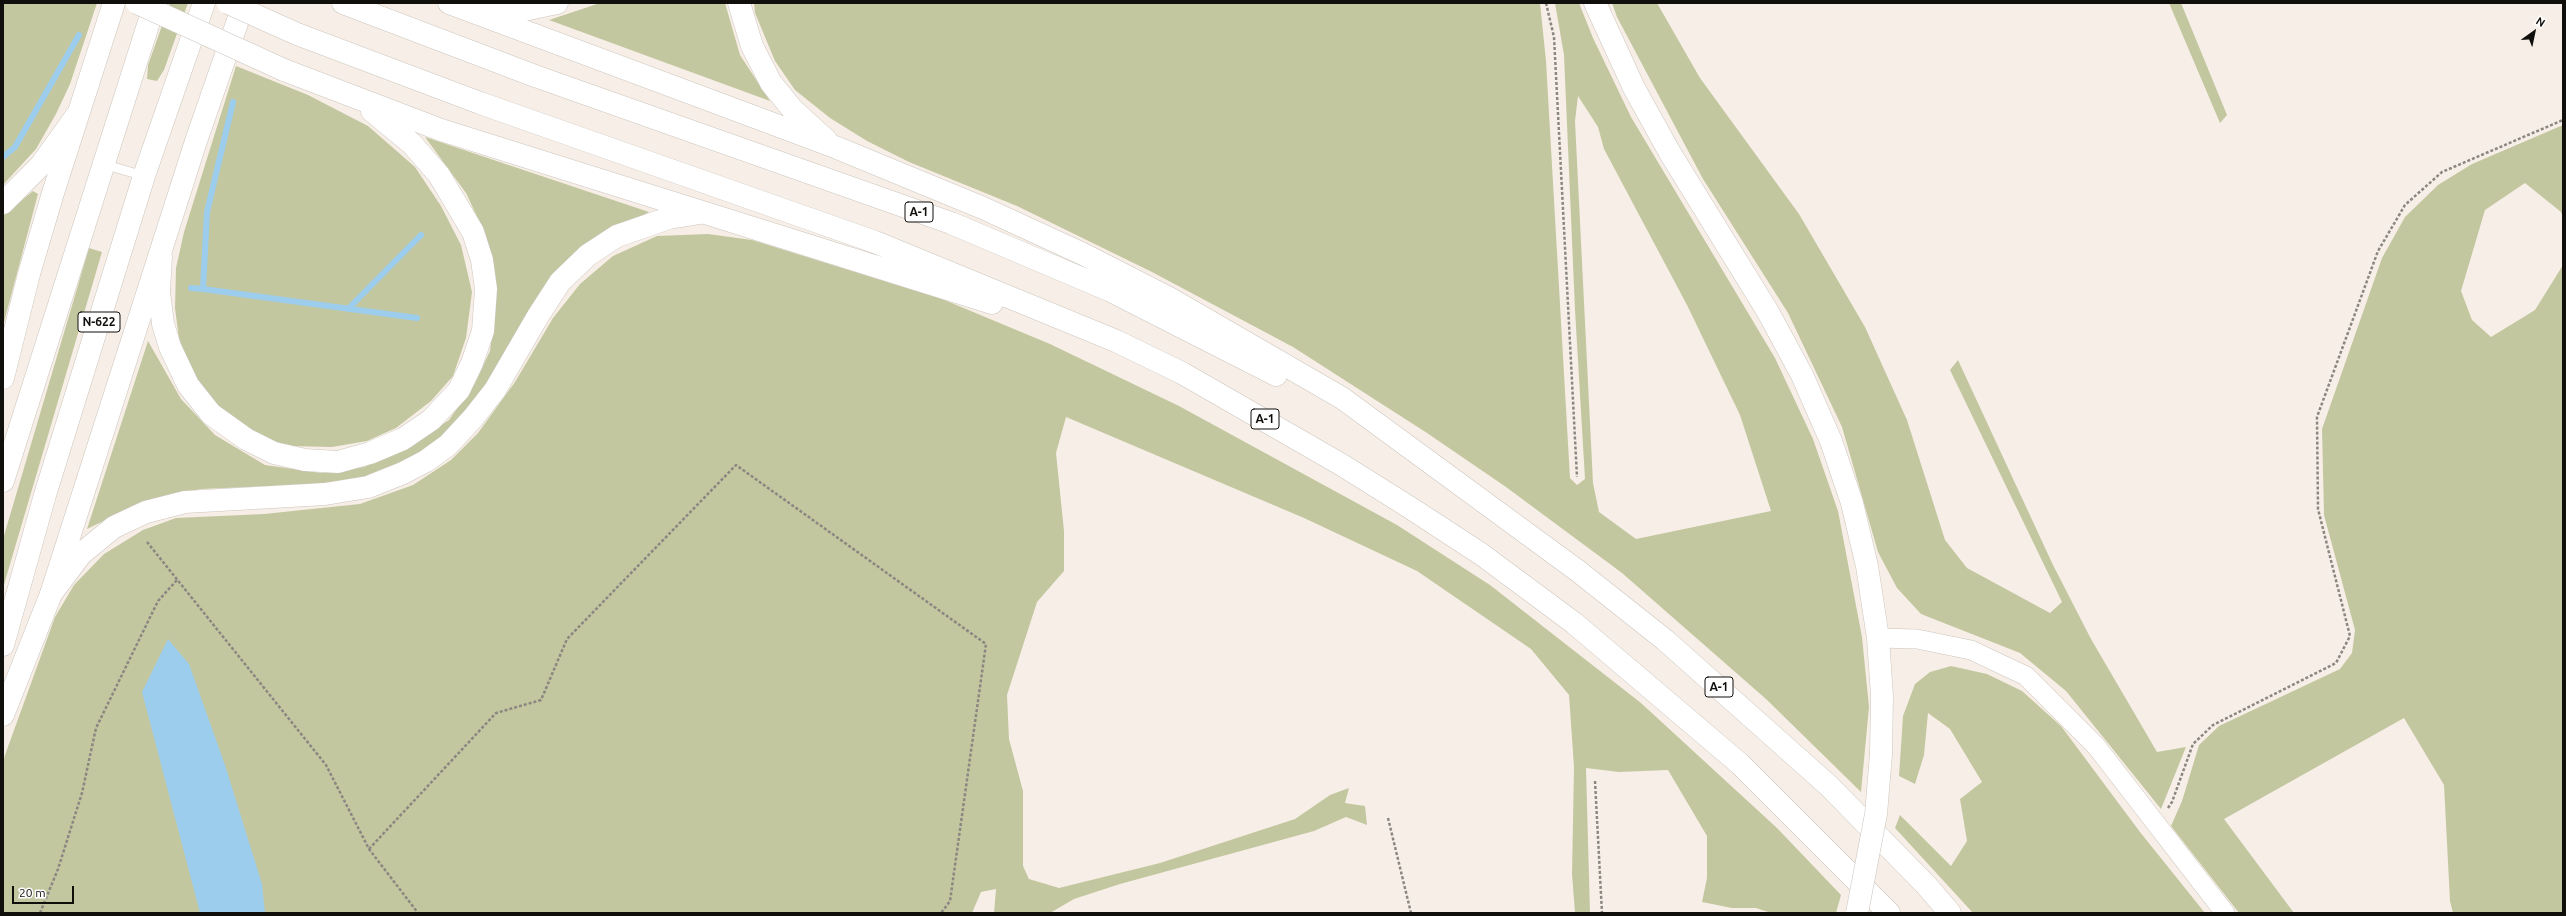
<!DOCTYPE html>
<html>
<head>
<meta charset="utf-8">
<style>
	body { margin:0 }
	#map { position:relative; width:2566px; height:916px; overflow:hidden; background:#f7efe7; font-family:Ubuntu,sans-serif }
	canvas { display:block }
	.frame { position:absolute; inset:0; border:4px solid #110f0c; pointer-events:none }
	.north { position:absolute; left:2514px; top:12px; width:40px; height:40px; -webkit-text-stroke:3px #fefefe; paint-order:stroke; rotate:33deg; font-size:11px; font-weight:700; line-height:16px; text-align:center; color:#110f0c }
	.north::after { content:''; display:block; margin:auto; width:14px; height:18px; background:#110f0c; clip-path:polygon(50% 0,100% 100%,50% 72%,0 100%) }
	.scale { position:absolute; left:12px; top:886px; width:62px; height:18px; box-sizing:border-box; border:2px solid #110f0c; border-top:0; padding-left:5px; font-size:12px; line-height:14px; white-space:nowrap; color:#110f0c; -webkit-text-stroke:3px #fefefe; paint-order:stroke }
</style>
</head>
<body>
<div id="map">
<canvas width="2566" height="916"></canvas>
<div class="frame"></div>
<div class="north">N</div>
<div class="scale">20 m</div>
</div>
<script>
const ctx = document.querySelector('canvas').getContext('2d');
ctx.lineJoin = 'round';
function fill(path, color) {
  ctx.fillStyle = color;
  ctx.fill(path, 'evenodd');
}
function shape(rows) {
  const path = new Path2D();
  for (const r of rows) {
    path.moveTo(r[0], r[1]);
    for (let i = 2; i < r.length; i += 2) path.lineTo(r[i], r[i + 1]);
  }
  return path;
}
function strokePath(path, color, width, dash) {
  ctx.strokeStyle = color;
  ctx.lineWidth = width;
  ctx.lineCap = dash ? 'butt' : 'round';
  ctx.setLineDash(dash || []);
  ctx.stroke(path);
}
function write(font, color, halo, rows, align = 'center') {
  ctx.font = font + ' Ubuntu,sans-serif';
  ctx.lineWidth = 3;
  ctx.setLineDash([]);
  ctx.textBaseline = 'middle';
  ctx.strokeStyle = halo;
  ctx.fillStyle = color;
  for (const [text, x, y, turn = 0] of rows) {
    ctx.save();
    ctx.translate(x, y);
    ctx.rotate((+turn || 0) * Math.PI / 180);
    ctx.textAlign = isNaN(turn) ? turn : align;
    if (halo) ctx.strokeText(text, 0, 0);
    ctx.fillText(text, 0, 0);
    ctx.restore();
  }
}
const green = shape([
	[3,3,97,3,70,84,56,114,36,149,3,185],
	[170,3,188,3,164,70,157,81,147,79,148,65],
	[600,3,725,3,740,55,770,101,549,20],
	[754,3,1540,3,1546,61,1570,478,1577,485,1585,479,1575,310,1564,55,1555,3,1579,3,1593,38,1631,117,1775,358,1813,439,1838,511,1862,637,1869,707,1861,792,1766,699,1622,573,1506,487,1427,433,1293,347,1152,272,1017,206,909,162,867,141,830,118,795,90,775,61,755,13],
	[1578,96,1598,127,1604,149,1687,305,1740,415,1771,511,1636,539,1599,512,1593,483,1575,121],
	[1612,3,1657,3,1700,78,1799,214,1865,327,1907,420,1945,540,1967,568,2050,613,2062,602,1950,370,1958,360,2053,565,2091,639,2157,752,2186,747,2161,809,2066,691,2020,653,1921,614,1897,588,1878,552,1842,427,1788,313,1703,179,1617,17],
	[2169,3,2181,3,2227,115,2220,123],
	[236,66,308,95,368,126,415,167,441,206,461,245,472,292,466,338,453,376,431,401,396,428,367,441,332,447,288,446,246,431,214,404,193,372,179,339,175,308,176,268,184,232],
	[2563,125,2563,218,2561,212,2525,183,2485,210,2461,291,2472,320,2491,337,2535,310,2563,265,2563,913,2453,913,2450,901,2444,785,2404,718,2224,819,2294,913,2239,913,2171,826,2182,801,2199,745,2219,726,2340,669,2352,653,2355,630,2324,515,2322,429,2382,258,2405,217,2438,185,2472,164],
	[425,137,649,212,608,234,475,404,421,456,379,475,344,483,201,489,145,501,87,529,148,341,181,399,215,435,265,465,321,473,364,467,404,450,449,420,475,383,490,351,494,317,495,278,486,236,466,193],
	[33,191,38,194,3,326,3,216],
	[708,234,752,240,942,299,1050,344,1179,406,1397,525,1490,585,1641,703,1777,828,1841,895,1836,913,1771,913,1756,908,1732,908,1702,902,1707,878,1707,836,1668,770,1619,772,1586,768,1590,913,1575,913,1572,874,1574,767,1569,695,1531,649,1417,571,1304,518,1066,417,1056,453,1064,531,1064,571,1037,602,1007,695,1009,739,1023,791,1023,866,1029,879,1059,888,1160,863,1295,819,1330,795,1349,788,1345,803,1365,806,1367,825,1346,817,1314,831,1120,884,1074,899,1050,913,994,913,996,889,981,892,972,913,3,913,3,763,5,755,55,617,74,585,104,554,143,530,176,518,264,514,360,504,413,485,451,460,478,433,515,382,553,318,580,284,613,256,657,236],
	[89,248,102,252,3,588,3,539],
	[1951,666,1987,674,2022,691,2061,726,2140,832,2205,913,1973,913,1895,828,1900,815,1951,866,1967,841,1960,799,1982,782,1950,729,1928,713,1924,755,1915,784,1899,776,1903,716,1915,684,1930,672]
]);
const water = shape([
	[168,639,189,664,225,765,262,884,265,913,200,913,142,692]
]);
const stream = shape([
	[3,157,15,147,79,35],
	[191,288,203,289,207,212,233,102],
	[203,289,417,318],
	[348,309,421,235]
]);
const path = shape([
	[1546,3,1554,37,1577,477],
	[147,542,326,765,369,849,418,913],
	[1595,781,1602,913],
	[2168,808,2172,802,2193,744,2213,725,2336,663,2350,636,2318,509,2317,417,2378,251,2405,205,2442,172,2563,120],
	[1388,818,1411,913],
	[369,849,496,713,541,700,567,639,736,465,986,644,950,901,941,913],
	[40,913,58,869,82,793,96,728,158,601,177,580]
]);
const service = shape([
	[103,164,144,176]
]);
const minor = shape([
	[1878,638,1917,639,1971,650,2026,676,2096,746,2225,913]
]);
const tertiary = shape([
	[1595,3,1634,88,1670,153,1768,312,1802,375,1831,441,1852,503,1867,566,1878,638,1882,696,1881,754]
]);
const trunk = shape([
	[3,378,29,274,53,193,114,3],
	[3,481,155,3],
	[3,645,45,495,144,176,204,3],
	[3,715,51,594,196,141,244,3]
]);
const motorway = shape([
	[343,3,535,76,951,223,1109,290,1276,375],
	[449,3,835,147,983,208,1083,254,1169,298,1342,398,1578,571,1665,640,1829,786,1927,886,1950,913],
	[739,3,752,46,771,83,793,110,826,140],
	[481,13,524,10,557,3],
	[297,34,480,103,875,242,1116,341,1182,373,1342,465,1409,507,1481,554,1574,623,1740,764,1889,913],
	[284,70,441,130,992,303],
	[3,203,41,165,77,115],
	[161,256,159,292,163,324,170,347,188,385,211,414,246,439,274,453,305,460,338,462,370,453,403,439,431,420,459,390,472,363,483,331,486,289,482,260,473,232,439,175,412,144,372,111],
	[51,594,81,554,114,527,146,512,185,502,325,494,368,487,403,473,426,461,448,445,473,418,495,390,538,316,560,282,588,255,617,236,669,218,700,213]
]);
const tertiaryBridge = shape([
	[1857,913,1876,814,1881,754]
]);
const motorwayBridge = shape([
	[137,3,284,70],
	[228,3,297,34]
]);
const shields = [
	[919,212,28],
	[99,322,42],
	[1265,419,28],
	[1719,687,28]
];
const shieldNames = [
	["A-1",919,212],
	["N-622",99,322],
	["A-1",1265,419],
	["A-1",1719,687]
];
fill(green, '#c3c79f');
fill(water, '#9dcdec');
strokePath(stream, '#9dcdec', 6);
strokePath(service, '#ccc5bd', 10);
strokePath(minor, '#ccc5bd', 20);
strokePath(tertiary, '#ccc5bd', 23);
strokePath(trunk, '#ccc5bd', 23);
strokePath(motorway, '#ccc5bd', 23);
strokePath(path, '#8b8681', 2.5, [3, 2]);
strokePath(service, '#fff', 9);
strokePath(minor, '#fff', 19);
strokePath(tertiary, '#fff', 22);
strokePath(trunk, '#fff', 22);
strokePath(motorway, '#fff', 22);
strokePath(tertiaryBridge, '#ccc5bd', 23, []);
strokePath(motorwayBridge, '#ccc5bd', 23, []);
strokePath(tertiaryBridge, '#fff', 22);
strokePath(motorwayBridge, '#fff', 22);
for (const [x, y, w] of shields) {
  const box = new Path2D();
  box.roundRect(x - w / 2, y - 10, w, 20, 3);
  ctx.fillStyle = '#fefefe';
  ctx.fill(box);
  strokePath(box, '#110f0c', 1);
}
write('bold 12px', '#110f0c', null, shieldNames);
</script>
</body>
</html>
